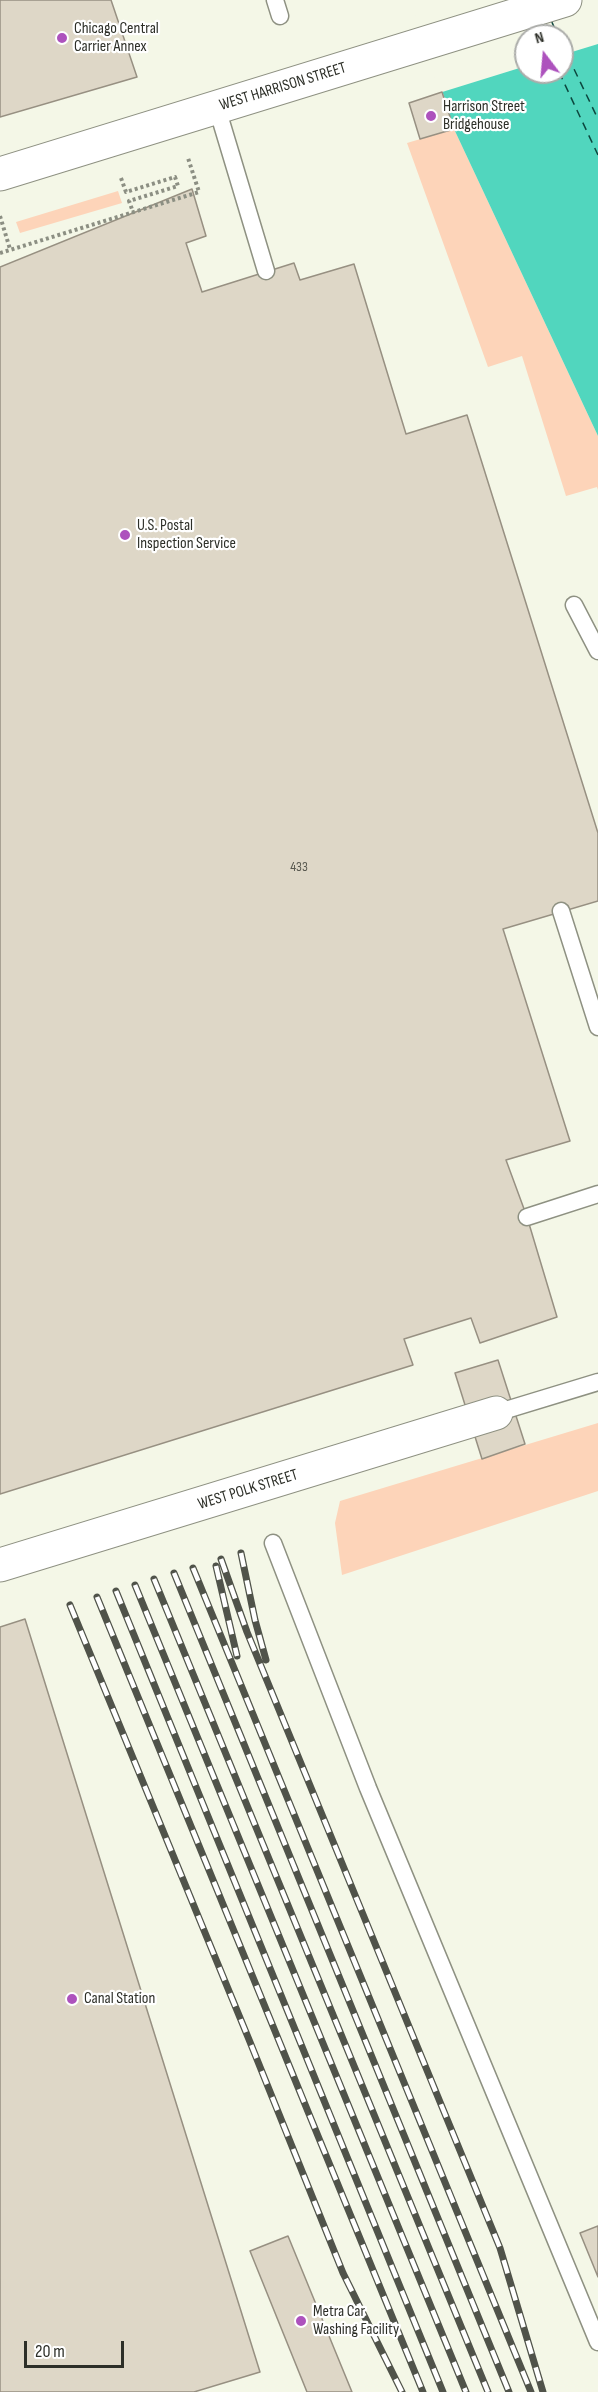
<!DOCTYPE html>
<html>
<head>
<meta charset="utf-8">
<style>
	body { margin:0 }
	#map { position:relative; width:598px; height:2392px; overflow:hidden; background:#f4f7e7; font-family:"Sofia Sans Condensed",sans-serif }
	canvas { display:block }
	.north { position:absolute; left:514px; top:24px; width:60px; height:60px; box-sizing:border-box; background:#fff; border:2px solid #abaca9; border-radius:50%; rotate:344deg; font-size:16px; font-weight:700; line-height:24px; text-align:center; color:#2d2f28 }
	.north::after { content:''; display:block; margin:auto; width:21px; height:27px; background:#ad52bd; clip-path:polygon(50% 0,100% 100%,50% 72%,0 100%) }
	.scale { position:absolute; left:24px; top:2341px; width:100px; height:27px; box-sizing:border-box; border:3px solid #2d2f28; border-top:0; padding-left:8px; font-size:18px; line-height:21px; white-space:nowrap; color:#2d2f28; -webkit-text-stroke:4px #fff; paint-order:stroke }
</style>
</head>
<body>
<div id="map">
<canvas width="598" height="2392"></canvas>
<div class="north">N</div>
<div class="scale">20 m</div>
</div>
<script>
const ctx = document.querySelector('canvas').getContext('2d');
ctx.lineJoin = 'round';
function fill(path, color) {
  ctx.fillStyle = color;
  ctx.fill(path, 'evenodd');
}
function shape(rows) {
  const path = new Path2D();
  for (const r of rows) {
    path.moveTo(r[0], r[1]);
    for (let i = 2; i < r.length; i += 2) path.lineTo(r[i], r[i + 1]);
  }
  return path;
}
function strokePath(path, color, width, dash) {
  ctx.strokeStyle = color;
  ctx.lineWidth = width;
  ctx.lineCap = dash ? 'butt' : 'round';
  ctx.setLineDash(dash || []);
  ctx.stroke(path);
}
function write(font, color, halo, rows, align = 'center') {
  ctx.font = font + ' "Sofia Sans Condensed",sans-serif';
  ctx.lineWidth = 4.5;
  ctx.setLineDash([]);
  ctx.textBaseline = 'middle';
  ctx.strokeStyle = halo;
  ctx.fillStyle = color;
  for (const [text, x, y, turn = 0] of rows) {
    ctx.save();
    ctx.translate(x, y);
    ctx.rotate((+turn || 0) * Math.PI / 180);
    ctx.textAlign = isNaN(turn) ? turn : align;
    if (halo) ctx.strokeText(text, 0, 0);
    ctx.fillText(text, 0, 0);
    ctx.restore();
  }
}
const green = shape([
	[454,129,598,436,598,490,597,487,566,496,522,356,488,367,407,143],
	[118,191,122,203,20,233,16,222],
	[598,1423,598,1491,342,1575,335,1523,340,1501]
]);
const water = shape([
	[414,0,598,0,598,436,454,129],
	[526,36,562,36,562,72,526,72]
]);
const pier = shape([
	[411,0,598,0,598,44,562,55,562,36,526,36,526,66,439,93]
]);
const ferry = shape([
	[551,20,558,36],
	[537,26,541,36],
	[562,44,598,119],
	[559,72,598,155]
]);
const building = shape([
	[0,0,111,0,137,77,0,117,0,0],
	[442,92,454,129,420,139,409,103,442,92],
	[192,189,206,236,186,243,202,292,294,263,300,280,354,264,406,434,467,415,598,833,598,901,503,929,570,1141,506,1160,527,1217,557,1317,480,1343,471,1318,404,1339,413,1365,0,1494,0,267,192,189],
	[498,1360,525,1444,482,1459,455,1373,498,1360],
	[25,1619,260,2372,194,2392,0,2392,0,1627,25,1619],
	[598,2226,598,2277,580,2233,598,2226],
	[288,2236,352,2392,307,2392,250,2251,288,2236]
]);
const path = shape([
	[121,178,126,192,175,177,178,186,129,201,133,212],
	[0,216,10,249],
	[0,253,199,192,188,158]
]);
const lane = shape([
	[275,0,280,16],
	[217,108,266,271],
	[574,605,598,651],
	[561,911,598,1027],
	[527,1217,598,1194],
	[496,1413,598,1382],
	[273,1543,368,1788,598,2342]
]);
const street = shape([
	[0,1565,496,1413]
]);
const secondary = shape([
	[0,174,565,0]
]);
const rail = shape([
	[241,1553,255,1620,266,1660],
	[221,1559,247,1632,500,2248,543,2392],
	[216,1566,237,1656],
	[193,1568,531,2392],
	[174,1573,509,2392],
	[154,1579,488,2392],
	[135,1585,466,2392],
	[116,1591,443,2392],
	[97,1597,423,2392],
	[70,1605,250,2042,343,2273,402,2392]
]);
const markers = [
	[62,38,6,"#ad52bd"],
	[431,116,6,"#ad52bd"],
	[125,535,6,"#ad52bd"],
	[72,1999,6,"#ad52bd"],
	[301,2321,6,"#ad52bd"]
];
const numberNames = [
	["433",299,867]
];
const poiNames = [
	["Chicago Central",74,29],
	["Carrier Annex",74,47],
	["Harrison Street",443,107],
	["Bridgehouse",443,125],
	["U.S. Postal",137,526],
	["Inspection Service",137,544],
	["Canal Station",84,1999],
	["Metra Car",313,2312],
	["Washing Facility",313,2330]
];
const streetNames = [
	["WEST HARRISON STREET",283,87,-17],
	["WEST POLK STREET",248,1490,-17]
];
fill(green, '#fdd4b9');
fill(water, '#51d6be');
fill(pier, '#f4f7e7');
strokePath(ferry, '#0c473e', 1.5, [8, 6]);
fill(building, '#ded7c7');
strokePath(building, '#979082', 1.5);
strokePath(lane, '#8e9182', 19);
strokePath(street, '#8e9182', 35);
strokePath(secondary, '#8e9182', 35);
strokePath(path, '#8c8f83', 4, [3, 3]);
strokePath(lane, '#fff', 16);
strokePath(street, '#fff', 33);
strokePath(secondary, '#fff', 33);
strokePath(rail, '#50534a', 7);
strokePath(rail, '#fff', 4.5, [14]);
for (const [x, y, r, color] of markers) {
  const dot = new Path2D();
  dot.arc(x, y, r, 0, 2 * Math.PI);
  ctx.fillStyle = color;
  ctx.fill(dot);
  strokePath(dot, '#fff', 2);
}
write('14px', '#595950', null, numberNames);
write('16px', '#2d2f28', '#fff', poiNames, 'left');
write('16px', '#2d2f28', '#fff', streetNames);
</script>
</body>
</html>
